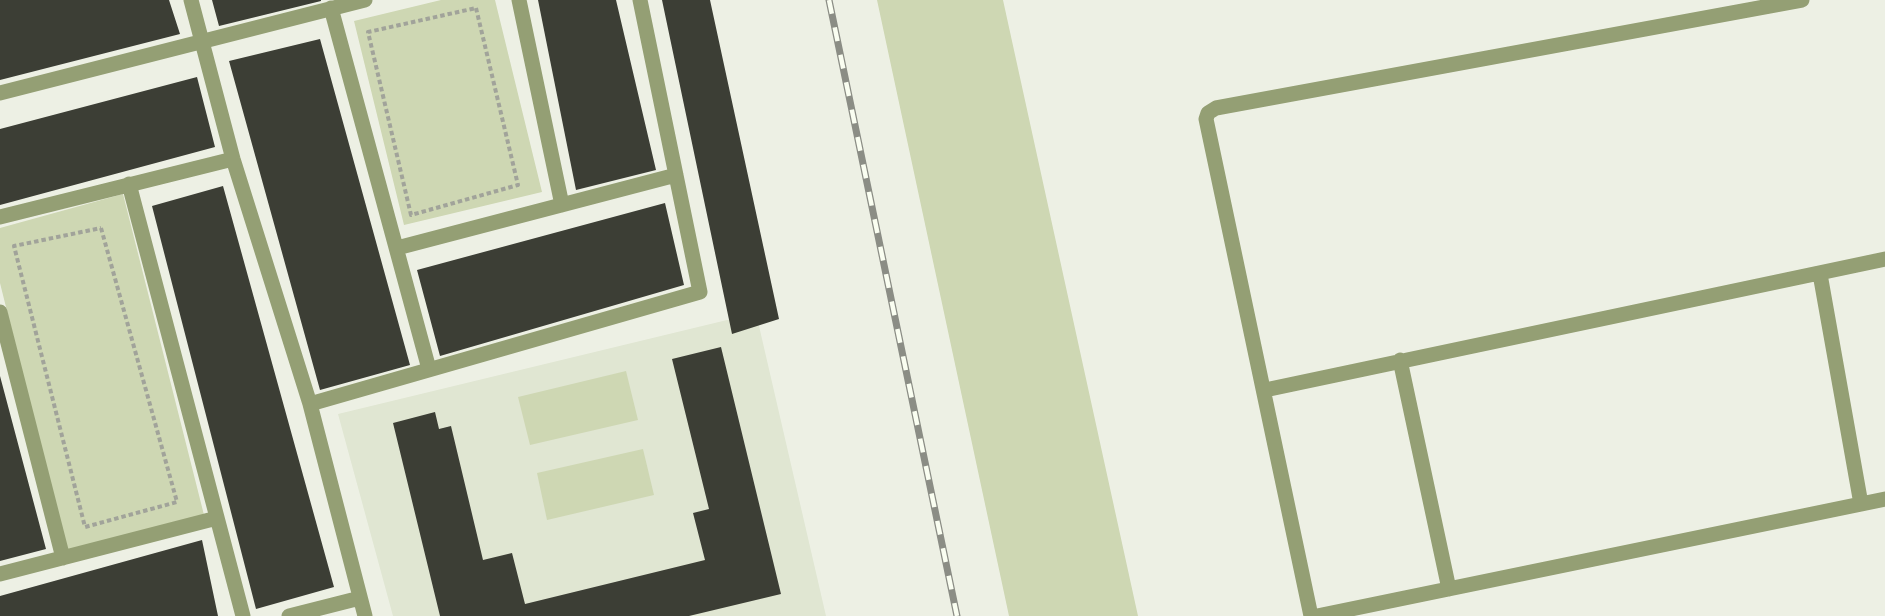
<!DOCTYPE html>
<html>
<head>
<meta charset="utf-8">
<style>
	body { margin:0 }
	canvas { display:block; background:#edf0e4 }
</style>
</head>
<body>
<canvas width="1885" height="616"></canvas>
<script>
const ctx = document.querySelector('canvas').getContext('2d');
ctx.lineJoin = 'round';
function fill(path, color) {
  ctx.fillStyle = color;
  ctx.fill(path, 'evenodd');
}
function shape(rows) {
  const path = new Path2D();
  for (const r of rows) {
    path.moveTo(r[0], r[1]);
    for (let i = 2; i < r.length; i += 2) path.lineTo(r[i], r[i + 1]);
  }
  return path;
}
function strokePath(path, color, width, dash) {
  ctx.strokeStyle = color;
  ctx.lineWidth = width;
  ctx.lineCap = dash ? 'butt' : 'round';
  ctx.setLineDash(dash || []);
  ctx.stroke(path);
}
const built = shape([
	[756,313,826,616,393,616,338,414]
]);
const green = shape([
	[441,0,495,0,542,192,404,225,354,21],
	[877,0,1003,0,1138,616,1009,616],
	[123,194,204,515,67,552,0,283,0,228],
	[626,371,638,420,530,445,518,397],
	[643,449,654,495,547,520,537,473]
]);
const building = shape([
	[0,0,169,0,180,34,0,80],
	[212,0,321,0,321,1,219,26],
	[538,0,616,0,656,170,576,190],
	[662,0,710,0,779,319,732,334],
	[320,39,410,365,320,390,229,61],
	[197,77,215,147,0,205,0,129],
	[223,186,334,587,256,609,152,206],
	[665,203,684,285,440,356,417,270],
	[721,347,781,594,689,616,440,616,393,423,435,412,439,429,451,426,483,560,512,553,525,604,705,560,693,513,709,509,672,359],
	[0,376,46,549,0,561],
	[202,540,218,616,0,616,0,596]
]);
const path = shape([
	[476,8,518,185,411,215,368,32,476,8],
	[101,228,177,502,85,527,14,246,101,228]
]);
const minor = shape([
	[191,0,233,159,310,404,365,616],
	[519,0,562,205],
	[331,8,429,369],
	[0,93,365,0],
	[129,184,243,616],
	[0,217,233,159],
	[397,248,676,175],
	[1820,274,1861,504],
	[0,312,63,558],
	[1400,360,1449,589],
	[1265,390,1885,259],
	[310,404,700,292,640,0],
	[0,574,217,518],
	[289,616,360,598],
	[1311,616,1206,119,1208,113,1216,108,1802,0],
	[1317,616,1885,499]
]);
const rail = shape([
	[829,0,957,616]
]);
fill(built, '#e0e6d2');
fill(green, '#ced7b3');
fill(building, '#3c3e35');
strokePath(path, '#a1a39a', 4, [4.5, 3]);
strokePath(minor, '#949f74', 15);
strokePath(rail, '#8b8d85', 7);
strokePath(rail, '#fafef1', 4.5, [14]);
</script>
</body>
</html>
